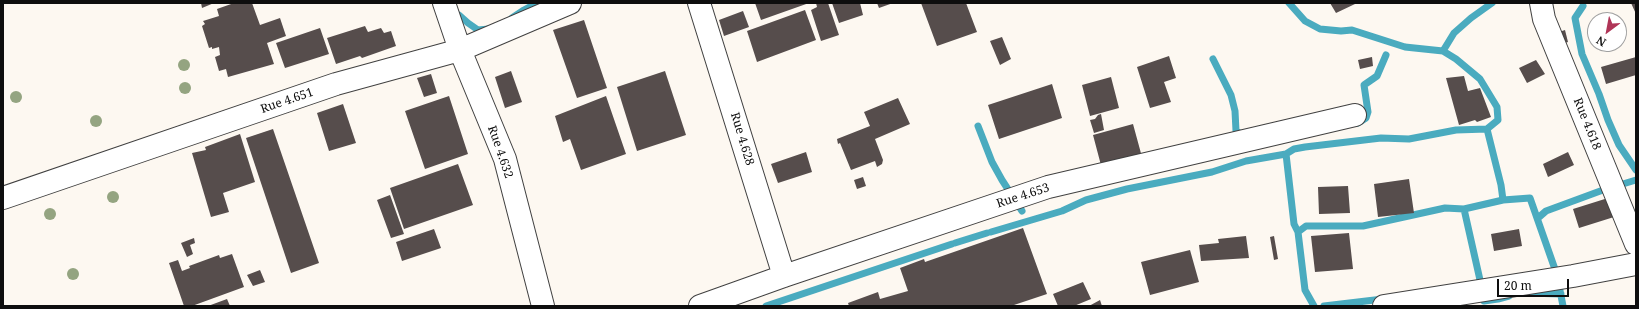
<!DOCTYPE html>
<html>
<head>
<meta charset="utf-8">
<style>
	body { margin:0 }
	#map { position:relative; width:1639px; height:309px; overflow:hidden; background:#fdf8f1; font-family:"Noto Serif",serif }
	canvas { display:block }
	.frame { position:absolute; inset:0; border:4px solid #0e0e0e; pointer-events:none }
	.north { position:absolute; left:1587px; top:12px; width:40px; height:40px; box-sizing:border-box; background:#fff; border:1px solid #9f9f9f; border-radius:50%; rotate:212deg; font-size:11px; font-weight:700; line-height:16px; text-align:center; color:#0e0e0e }
	.north::after { content:''; display:block; margin:auto; width:14px; height:18px; background:#b03557; clip-path:polygon(50% 0,100% 100%,50% 72%,0 100%) }
	.scale { position:absolute; left:1497px; top:279px; width:72px; height:18px; box-sizing:border-box; border:2px solid #0e0e0e; border-top:0; padding-left:5px; font-size:12px; line-height:14px; white-space:nowrap; color:#0e0e0e; -webkit-text-stroke:3px #fff; paint-order:stroke }
</style>
</head>
<body>
<div id="map">
<canvas width="1639" height="309"></canvas>
<div class="frame"></div>
<div class="north">N</div>
<div class="scale">20 m</div>
</div>
<script>
const ctx = document.querySelector('canvas').getContext('2d');
ctx.lineJoin = 'round';
function shape(rows) {
  const path = new Path2D();
  for (const r of rows) {
    path.moveTo(r[0], r[1]);
    for (let i = 2; i < r.length; i += 2) path.lineTo(r[i], r[i + 1]);
  }
  return path;
}
function strokePath(path, color, width, dash) {
  ctx.strokeStyle = color;
  ctx.lineWidth = width;
  ctx.lineCap = dash ? 'butt' : 'round';
  ctx.setLineDash(dash || []);
  ctx.stroke(path);
}
function fill(path, color) {
  ctx.fillStyle = color;
  ctx.fill(path, 'evenodd');
}
function write(font, color, halo, rows, align = 'center') {
  ctx.font = font + ' "Noto Serif",serif';
  ctx.lineWidth = 4;
  ctx.setLineDash([]);
  ctx.textBaseline = 'middle';
  ctx.strokeStyle = halo;
  ctx.fillStyle = color;
  for (const [text, x, y, turn = 0] of rows) {
    ctx.save();
    ctx.translate(x, y);
    ctx.rotate((+turn || 0) * Math.PI / 180);
    ctx.textAlign = isNaN(turn) ? turn : align;
    if (halo) ctx.strokeText(text, 0, 0);
    ctx.fillText(text, 0, 0);
    ctx.restore();
  }
}
const stream = shape([
	[1583,6,1575,18,1582,54,1599,94,1608,120,1619,145,1636,170],
	[453,18,459,15,468,23,478,30,489,29],
	[512,18,524,10,537,3],
	[1443,51,1454,33,1471,18,1492,3],
	[1213,59,1231,95,1235,111,1236,131,1243,135],
	[1358,123,1366,118,1368,112,1364,85,1377,76,1386,55],
	[978,126,992,162,1002,180,1022,211],
	[1487,129,1501,185,1503,200],
	[1286,154,1294,224,1298,232,1305,290,1314,306],
	[1464,209,1480,280],
	[1538,218,1546,211,1603,190,1636,180],
	[991,232,1062,211,1086,200,1127,189,1212,172,1246,161,1286,154,1294,149,1305,147,1381,138,1409,139,1456,130,1487,129,1498,120,1497,107,1480,79,1456,59,1443,51,1405,47,1352,30,1341,31,1320,29,1305,21,1289,3],
	[1298,232,1306,226,1363,226,1445,208,1464,209,1503,200,1530,198,1557,275,1563,306],
	[955,243,987,233],
	[1527,293,1561,294],
	[1484,301,1498,299,1509,296],
	[766,306,952,244],
	[1324,306,1383,299]
]);
const building = shape([
	[201,3,214,3,202,8],
	[234,3,252,3,260,25,280,18,286,36,267,43,274,64,228,77,226,69,219,71,215,57,220,55,219,47,212,49,212,47,209,48,202,26,205,24,203,21,219,16,217,9],
	[755,3,809,3,761,20],
	[816,3,828,3,839,35,821,41,811,10,817,7],
	[832,3,860,3,863,15,839,23],
	[877,3,893,3,879,8],
	[921,3,966,3,977,32,937,46],
	[1330,3,1354,3,1355,4,1336,13],
	[1631,3,1636,3,1636,14],
	[805,10,816,40,757,62,747,31],
	[743,11,749,27,724,36,719,20],
	[584,20,607,88,577,98,553,30],
	[365,26,368,32,381,28,384,33,391,31,396,46,362,58,360,56,336,64,327,38],
	[320,28,329,54,285,68,276,43],
	[1565,30,1568,42,1562,44,1559,32],
	[1002,37,1011,59,1000,65,990,41],
	[1169,56,1176,78,1164,82,1171,102,1150,108,1137,67],
	[1372,57,1373,66,1360,69,1358,60],
	[1636,57,1636,75,1606,84,1601,67],
	[1536,60,1545,74,1527,83,1519,68],
	[511,71,522,102,505,108,495,77],
	[665,71,686,135,637,151,617,87],
	[431,74,437,93,424,97,417,78],
	[1464,76,1468,91,1480,88,1491,117,1477,122,1475,120,1459,125,1446,78],
	[1111,77,1119,108,1090,116,1082,85],
	[1052,84,1062,118,999,139,988,105],
	[449,96,468,154,425,169,405,111],
	[606,96,626,154,581,170,570,139,563,142,555,116],
	[898,98,910,124,875,139,883,160,882,164,877,167,875,161,851,170,840,143,838,144,837,139,870,126,864,112],
	[343,104,356,143,329,151,317,113],
	[1101,114,1104,130,1094,133,1090,120,1095,119,1098,115],
	[1133,124,1142,157,1102,169,1093,135],
	[273,129,319,263,291,273,246,138],
	[240,134,255,182,223,193,229,212,211,217,192,153,206,150,205,147],
	[806,152,812,172,778,183,771,164],
	[1568,152,1574,165,1548,177,1543,164],
	[458,164,473,205,404,229,390,188],
	[863,177,866,186,857,189,854,180],
	[1409,179,1414,213,1378,217,1374,184],
	[1348,186,1350,213,1319,214,1318,187],
	[390,195,404,234,391,238,377,200],
	[1608,198,1614,217,1579,228,1573,209],
	[1023,228,1047,294,1011,306,849,306,848,303,878,292,880,299,908,291,900,268,924,259,925,262],
	[434,229,441,248,402,261,396,242],
	[1519,229,1522,246,1494,251,1491,234],
	[1349,233,1353,269,1315,272,1311,236],
	[1246,236,1249,258,1201,261,1199,245,1219,243,1218,239],
	[1274,236,1278,259,1274,260,1270,237],
	[194,238,195,243,190,245,193,254,187,257,181,243],
	[1190,250,1199,282,1150,295,1141,262],
	[232,254,244,287,192,306,184,306,169,263,178,260,182,271,190,268,189,266,219,255,220,258],
	[260,270,265,282,253,286,247,275],
	[1083,282,1091,299,1074,306,1058,306,1053,294],
	[227,299,230,306,208,306],
	[1100,300,1102,306,1089,306]
]);
const minor = shape([
	[444,3,460,50,505,159,543,306],
	[699,3,784,276],
	[1541,3,1544,19,1636,244],
	[3,198,336,84,460,50,570,3],
	[700,306,784,276,1048,187,1355,115],
	[1384,306,1573,276,1636,264]
]);
const trees = [
	[184,65],
	[185,88],
	[16,97],
	[96,121],
	[113,197],
	[50,214],
	[73,274]
];
const streetNames = [
	["Rue 4.651",287,101,-19],
	["Rue 4.618",1587,124,68],
	["Rue 4.628",742,139,73],
	["Rue 4.632",500,152,71],
	["Rue 4.653",1023,196,-18]
];
strokePath(stream, '#4aabbf', 7);
fill(building, '#564d4c');
strokePath(minor, '#414141', 24);
strokePath(minor, '#fff', 22);
ctx.fillStyle = '#94a481';
for (const [x, y] of trees) {
  ctx.beginPath();
  ctx.arc(x, y, 6, 0, 2 * Math.PI);
  ctx.fill();
}
write('12px', '#0e0e0e', '#fff', streetNames);
</script>
</body>
</html>
